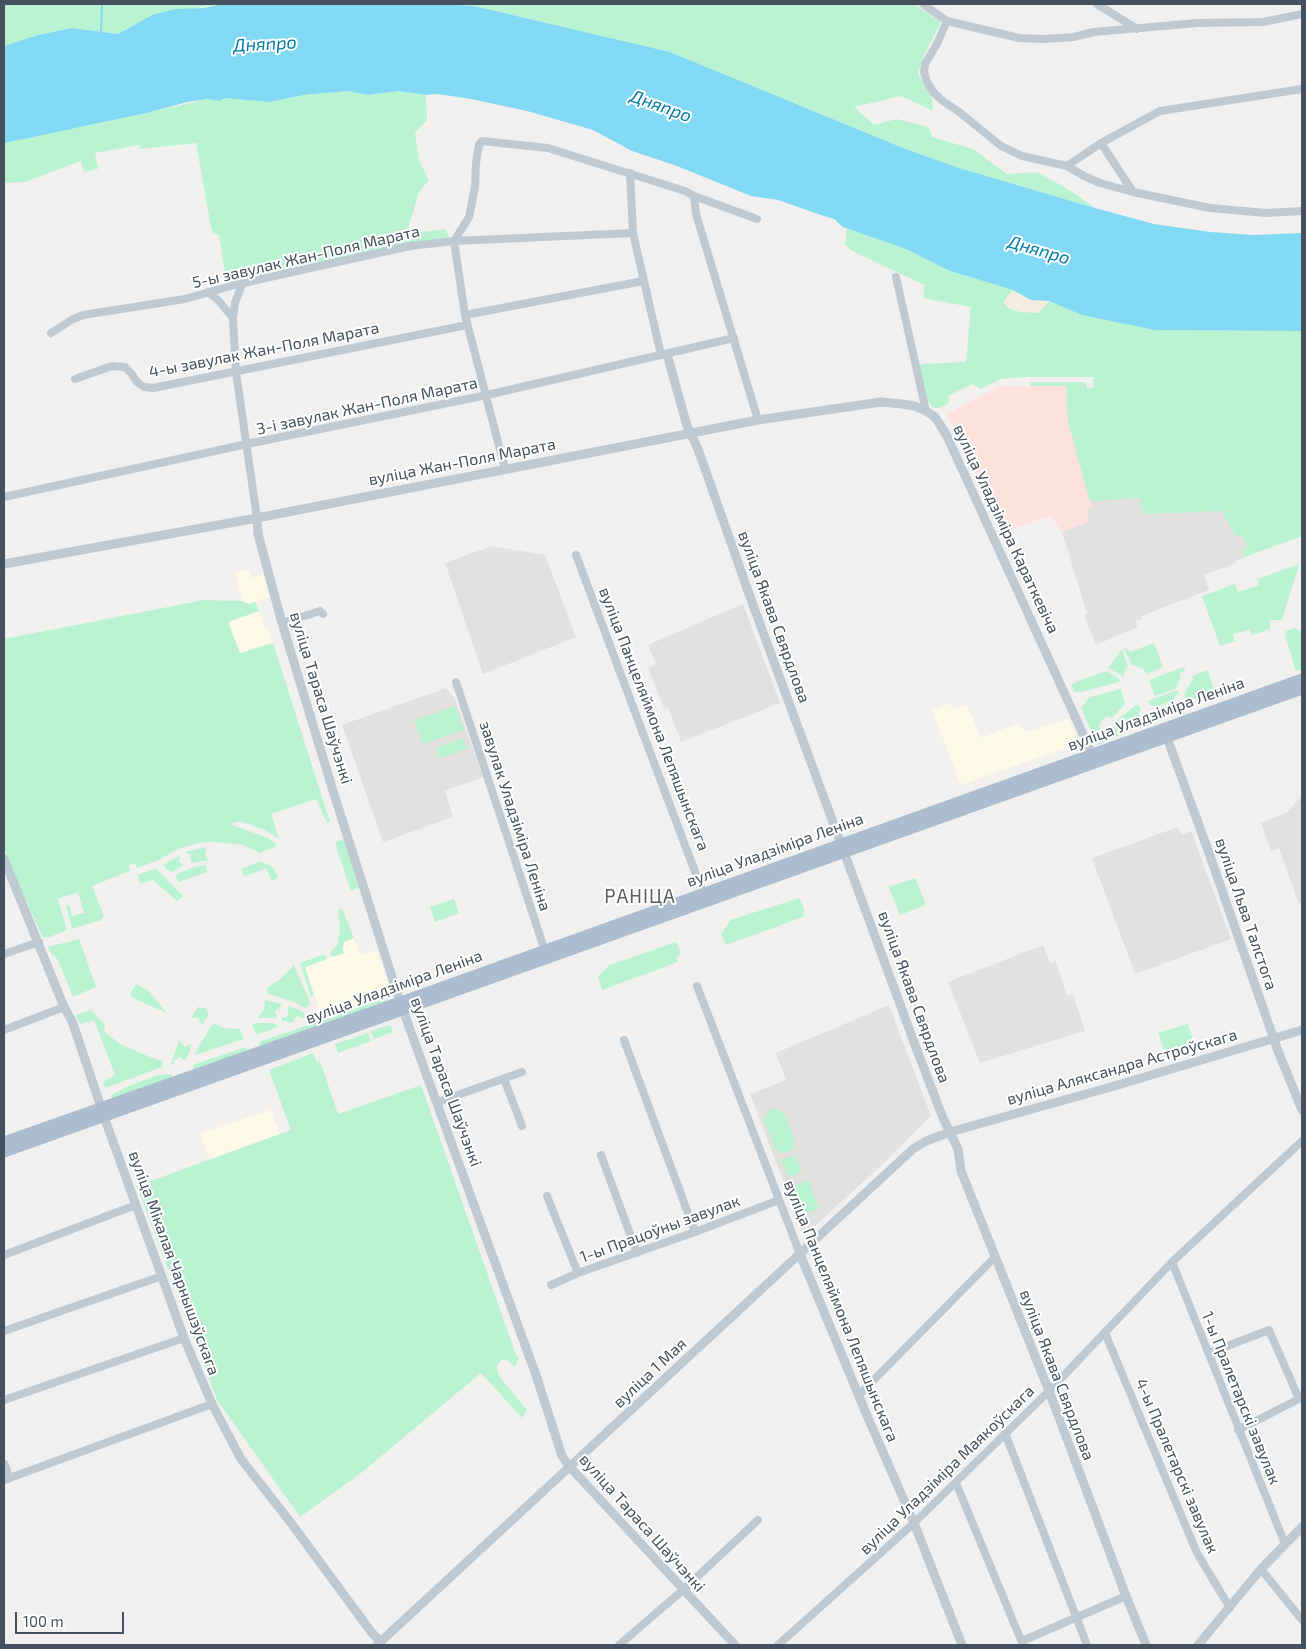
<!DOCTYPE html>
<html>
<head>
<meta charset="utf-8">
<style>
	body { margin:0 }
	#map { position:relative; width:1306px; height:1649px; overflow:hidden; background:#f2efef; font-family:"Exo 2",sans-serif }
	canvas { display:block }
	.frame { position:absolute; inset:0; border:5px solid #45515e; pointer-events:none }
	.scale { position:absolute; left:15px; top:1612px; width:109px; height:22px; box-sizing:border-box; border:2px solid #45515e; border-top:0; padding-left:6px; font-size:15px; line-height:18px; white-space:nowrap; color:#45515e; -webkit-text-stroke:4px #fff; paint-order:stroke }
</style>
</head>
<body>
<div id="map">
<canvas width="1306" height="1649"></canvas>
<div class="frame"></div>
<div class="scale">100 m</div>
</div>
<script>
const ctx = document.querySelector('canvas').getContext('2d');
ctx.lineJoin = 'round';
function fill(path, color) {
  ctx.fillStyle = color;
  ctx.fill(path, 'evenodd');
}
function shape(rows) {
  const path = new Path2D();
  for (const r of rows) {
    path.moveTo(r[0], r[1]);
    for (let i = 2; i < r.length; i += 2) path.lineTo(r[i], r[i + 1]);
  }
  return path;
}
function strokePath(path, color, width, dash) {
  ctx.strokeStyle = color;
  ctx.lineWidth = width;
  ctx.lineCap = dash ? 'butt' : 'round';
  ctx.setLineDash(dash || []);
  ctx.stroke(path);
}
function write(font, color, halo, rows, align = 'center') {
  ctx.font = font + ' "Exo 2",sans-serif';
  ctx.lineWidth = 4;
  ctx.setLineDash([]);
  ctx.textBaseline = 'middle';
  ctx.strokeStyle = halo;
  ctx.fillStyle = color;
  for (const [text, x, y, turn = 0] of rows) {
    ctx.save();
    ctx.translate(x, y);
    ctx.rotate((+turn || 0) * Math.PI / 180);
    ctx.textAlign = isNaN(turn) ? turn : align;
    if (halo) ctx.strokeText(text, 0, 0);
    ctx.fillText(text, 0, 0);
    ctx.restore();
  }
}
const commercial = shape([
	[249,569,252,578,263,574,269,597,248,604,242,601,236,573],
	[259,611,265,628,268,627,273,643,240,653,228,622],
	[950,703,953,710,967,705,981,738,1016,724,1027,732,1069,718,1079,743,961,785,932,710],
	[354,938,360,955,377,950,389,986,385,994,322,1017,305,967,343,953,344,942],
	[270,1110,280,1134,209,1159,200,1134]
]);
const education = shape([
	[1139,498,1144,514,1222,511,1235,535,1242,537,1249,547,1243,550,1245,557,1235,561,1236,563,1204,575,1209,590,1141,616,1142,619,1135,622,1138,627,1096,645,1084,615,1087,613,1062,532,1088,522,1088,509,1091,500,1093,501],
	[492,546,545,555,576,637,483,674,445,563],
	[743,604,780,703,681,742,668,707,664,708,648,668,656,664,648,645],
	[446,688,455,699,483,777,445,791,453,817,383,842,342,725],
	[1302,796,1302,903,1298,902,1279,848,1271,851,1261,823,1286,813],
	[1178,827,1182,835,1191,831,1231,939,1135,974,1092,858],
	[1043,945,1050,963,1056,962,1067,996,1073,994,1085,1031,980,1063,948,982],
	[889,1005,931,1116,888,1159,804,1236,750,1094,786,1080,776,1053]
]);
const medical = shape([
	[1066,385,1089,498,1091,500,1092,508,1088,509,1088,522,1062,532,1052,517,1034,521,1005,532,946,414,999,387]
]);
const green = shape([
	[4,4,222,4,152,15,118,34,72,28,38,35,4,46],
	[445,4,914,4,941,22,923,57,918,74,932,98,933,111,901,96,854,107,874,125,896,119,929,127,932,137,973,149,1007,174,1037,172,1068,189,1095,208,956,167,903,148,670,52,474,6],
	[348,91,368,95,399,91,426,95,427,120,415,133,419,161,429,180,419,192,408,229,412,233,446,229,449,237,403,244,227,284,219,235,212,232,196,143,140,149,139,145,95,153,98,169,84,172,81,161,25,182,4,183,4,141,107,122,208,99,219,101,225,98,269,102,304,95],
	[847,228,906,249,950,271,1013,290,1004,302,1038,313,1049,301,1082,315,1154,330,1302,331,1302,536,1245,557,1242,550,1248,547,1243,537,1235,535,1222,511,1144,514,1139,498,1093,501,1089,499,1068,421,1066,386,1030,386,1031,382,1082,382,1086,383,1087,388,1094,388,1093,377,1026,377,1000,379,981,389,972,384,948,396,949,403,940,408,933,408,928,401,919,366,922,364,966,362,971,307,923,298,925,285,852,251,845,244],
	[1299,564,1282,620,1270,620,1270,629,1252,635,1249,630,1233,634,1235,641,1220,646,1202,596,1235,584,1238,592,1259,585,1258,579],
	[204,600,242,601,249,604,255,602,259,611,228,622,240,653,273,643,330,822,327,823,316,799,271,814,279,839,265,830,240,821,230,824,268,838,277,844,275,847,260,853,242,845,215,842,198,843,178,849,159,860,137,868,135,863,129,865,130,871,92,886,104,916,101,920,72,929,66,906,69,904,72,916,84,913,78,892,58,899,67,930,50,937,43,937,29,908,28,902,25,902,4,847,4,639],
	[1294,628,1302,632,1302,669,1296,671,1285,635,1286,631],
	[1154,643,1163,667,1147,674,1142,668,1132,665,1124,649,1125,648,1130,652],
	[1122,649,1128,667,1125,669,1124,677,1108,668],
	[1184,667,1185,671,1179,673,1181,679,1178,680,1179,684,1176,685,1177,688,1155,696,1149,680],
	[1208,670,1214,691,1187,702,1184,695,1193,679,1192,676],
	[1107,671,1122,681,1082,692,1074,692,1071,685,1075,682],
	[1121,689,1125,704,1112,718,1107,716,1103,719,1099,725,1100,732,1093,735,1081,708,1090,697],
	[1177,690,1179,695,1176,695,1174,700,1156,707,1150,705,1148,701],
	[1179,702,1182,710,1161,718,1155,718,1154,714,1156,712,1156,710],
	[1136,705,1138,705,1141,710,1138,714,1141,718,1149,719,1150,722,1097,745,1100,735,1115,731,1116,721],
	[456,706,464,730,423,744,414,720],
	[463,738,467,749,440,758,436,748],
	[340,840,345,841,360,887,351,891,335,843],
	[207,847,205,854,208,860,191,863,190,855,185,852],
	[180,855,179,862,184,865,172,872,167,870,163,865],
	[261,861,274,868,278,878,272,881,266,868,244,877,241,869],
	[205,865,207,872,179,882,175,875,191,868],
	[156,868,183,896,177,901,153,880,140,884,138,875],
	[915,878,926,905,900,915,889,887],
	[799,898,804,909,803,917,726,945,721,934,731,920],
	[454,899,459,913,435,922,430,907],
	[342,908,354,938,344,942,342,948,344,953,332,957,330,952,338,944,340,927,338,910],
	[79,939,96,987,73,997,58,960,49,951,48,947],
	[676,942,681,953,676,958,678,962,602,990,598,976,610,965],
	[325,954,327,959,305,967,314,996,311,997,300,963],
	[294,965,310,1002,308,1006,305,1008,292,1001,268,994,267,992,268,987,279,980],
	[136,984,149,991,167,1013,133,998,130,994],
	[384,999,386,1003,261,1047,259,1042],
	[265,1000,282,1004,280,1008,275,1011,277,1018,258,1018,264,1009],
	[288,1006,297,1009,309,1016,303,1018,296,1016,294,1021,290,1023,281,1020,282,1017,286,1017,288,1014],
	[198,1007,205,1008,209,1014,202,1025,198,1018,191,1018],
	[91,1010,105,1025,104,1032,122,1045,150,1057,163,1061,162,1067,105,1088,103,1082,115,1075,94,1020,80,1024,76,1015],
	[213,1023,224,1028,240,1029,244,1039,195,1055,195,1053],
	[255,1023,273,1023,277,1025,278,1027,256,1035,252,1025],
	[1188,1024,1195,1046,1166,1055,1158,1033],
	[390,1025,393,1032,374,1039,371,1031],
	[368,1033,371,1041,338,1053,335,1044],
	[179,1041,185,1046,192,1044,186,1060,183,1060,180,1057,173,1061,174,1064,171,1064],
	[246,1047,248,1051,194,1070,193,1065],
	[313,1053,317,1062,320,1061,338,1114,421,1085,516,1355,519,1358,515,1367,506,1359,500,1361,497,1367,499,1376,527,1410,522,1418,481,1373,361,1473,300,1517,217,1400,137,1186,291,1130,269,1070],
	[171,1074,173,1078,112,1099,111,1095,131,1085,158,1075],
	[775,1108,784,1113,794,1139,794,1147,788,1152,782,1153,775,1148,764,1121,768,1111],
	[795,1155,802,1172,788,1177,781,1160],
	[808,1180,819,1208,803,1215,791,1187]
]);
const sand = shape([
	[1013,290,1031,300,1049,301,1039,313,1020,312,1008,308,1003,302]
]);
const water = shape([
	[222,4,445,4,474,6,670,52,903,148,956,167,1095,208,1154,224,1210,232,1254,235,1302,233,1302,331,1154,330,1082,315,1049,301,1031,300,1013,290,950,271,906,249,843,227,834,219,821,215,778,200,751,196,677,166,632,151,593,130,527,111,471,99,438,94,426,95,399,91,368,95,348,91,304,95,269,102,225,98,219,101,208,99,187,102,147,113,4,143,4,46,38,35,72,28,118,34,152,15,175,9,204,8]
]);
const stream = shape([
	[101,34,102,4]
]);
const minor = shape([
	[923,4,947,21,1019,38,1042,39,1074,37,1094,32,1197,23,1263,22,1302,14],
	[1097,4,1137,29],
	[947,21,937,44,925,64,924,72,927,82,934,93,944,102,958,111,1001,146,1022,156,1067,166,1101,143,1160,111,1302,89],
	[1101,143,1133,192,1210,208,1266,213,1302,211],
	[1067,166,1084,176,1100,183,1133,192],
	[630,173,633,233,661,355],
	[694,196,696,214,758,420],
	[896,277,926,411],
	[208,292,218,300,233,318,236,372,257,518],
	[465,315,643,281],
	[233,318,235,303,242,284],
	[51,333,73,319,83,315,185,299,234,285,410,246,454,241,633,233],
	[75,379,112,366,125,367,131,373,137,382,144,387,153,388,467,325],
	[505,469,465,315,454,241,469,217,475,187,476,163,479,145,482,141,548,148,685,191,694,196,757,219],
	[4,497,247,444,487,395,734,338],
	[576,555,703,893],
	[282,623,320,611,323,614],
	[456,682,546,954],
	[4,954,39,942],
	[697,986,800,1254],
	[4,1030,64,1007],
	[624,1040,695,1232],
	[504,1079,522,1126],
	[438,1102,522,1072],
	[601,1155,637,1253],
	[547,1196,578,1273],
	[4,1255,136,1205],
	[1172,1262,1285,1544],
	[551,1285,578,1273,695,1232,779,1200],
	[4,1331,162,1276],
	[1105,1333,1197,1553,1230,1608],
	[1209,1353,1269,1330,1299,1399,1238,1430],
	[859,1395,995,1257],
	[4,1400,184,1338],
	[1005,1433,1087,1645],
	[4,1480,212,1404],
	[956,1483,1023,1645],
	[1261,1569,1302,1620],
	[1022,1641,1126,1596],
	[619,1645,683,1590,758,1520],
	[778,1645,914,1523,1049,1391,1172,1262,1302,1141]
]);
const tertiary = shape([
	[667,354,687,426,698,449,753,605,918,1053,943,1118,958,1149,961,1171,1049,1391,1126,1596,1146,1645],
	[257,518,258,534,282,623,334,794,400,1002,536,1375,562,1456,569,1466,735,1645],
	[4,564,257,518,758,420,881,402,902,404,915,406,926,411,935,417,946,434,1094,758],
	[1165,732,1209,853,1278,1051,1302,1110],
	[4,859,64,1007,72,1021,107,1125,184,1338,212,1404,241,1459,291,1523,372,1633,381,1642],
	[800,1254,868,1418,914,1523,962,1645],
	[4,1464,9,1478],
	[377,1645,913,1149,926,1141,950,1132,1111,1087,1302,1030],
	[1198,1645,1261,1569,1302,1527]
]);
const primary = shape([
	[4,1142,412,998,1302,679],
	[4,1152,1302,689]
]);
const streetNames = [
	["5-ы завулак Жан-Поля Марата",306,257,-13],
	["4-ы завулак Жан-Поля Марата",264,350,-11],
	["3-і завулак Жан-Поля Марата",367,406,-12],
	["вуліца Жан-Поля Марата",462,462,-11],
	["вуліца Уладзіміра Караткевіча",1006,529,65],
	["вуліца Якава Свярдлова",774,617,70],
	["вуліца Тараса Шаўчэнкі",321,698,73],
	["вуліца Уладзіміра Леніна",1156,714,-20],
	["вуліца Панцеляймона Лепяшынскага",654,719,69],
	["завулак Уладзіміра Леніна",515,816,72],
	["вуліца Уладзіміра Леніна",775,850,-20],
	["вуліца Льва Талстога",1246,914,71],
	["вуліца Уладзіміра Леніна",394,987,-20],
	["вуліца Якава Свярдлова",914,997,70],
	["вуліца Аляксандра Астроўскага",1122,1067,-16],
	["вуліца Тараса Шаўчэнкі",446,1082,70],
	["1-ы Працоўны завулак",660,1229,-20],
	["вуліца Мікалая Чарнышэўскага",174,1263,70],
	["вуліца Панцеляймона Лепяшынскага",841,1311,68],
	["вуліца 1 Мая",650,1373,-43],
	["вуліца Якава Свярдлова",1057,1375,69],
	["1-ы Пралетарскі завулак",1241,1398,68],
	["4-ы Пралетарскі завулак",1177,1466,67],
	["вуліца Уладзіміра Маякоўскага",947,1470,-44],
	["вуліца Тараса Шаўчэнкі",642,1523,48]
];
const waterNames = [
	["Дняпро",265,44,-3],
	["Дняпро",661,106,20],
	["Дняпро",1039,250,16]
];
const quarterNames = [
	["РАНІЦА",640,897]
];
fill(commercial, '#fef8e7');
fill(education, '#e3e0e0');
fill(medical, '#fde1dd');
fill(green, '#b9f3d1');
fill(sand, '#f4eede');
fill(water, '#82d9f4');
strokePath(stream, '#82d9f4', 2);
strokePath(minor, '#bec9d2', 8);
strokePath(tertiary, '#bec9d2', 9);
strokePath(primary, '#acbdd0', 11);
write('16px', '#45515e', '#fff', streetNames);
write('italic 18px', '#027ea6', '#fff', waterNames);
ctx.letterSpacing = '1px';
write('19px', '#5b5f65', '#fff', quarterNames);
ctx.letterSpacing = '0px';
</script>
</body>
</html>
